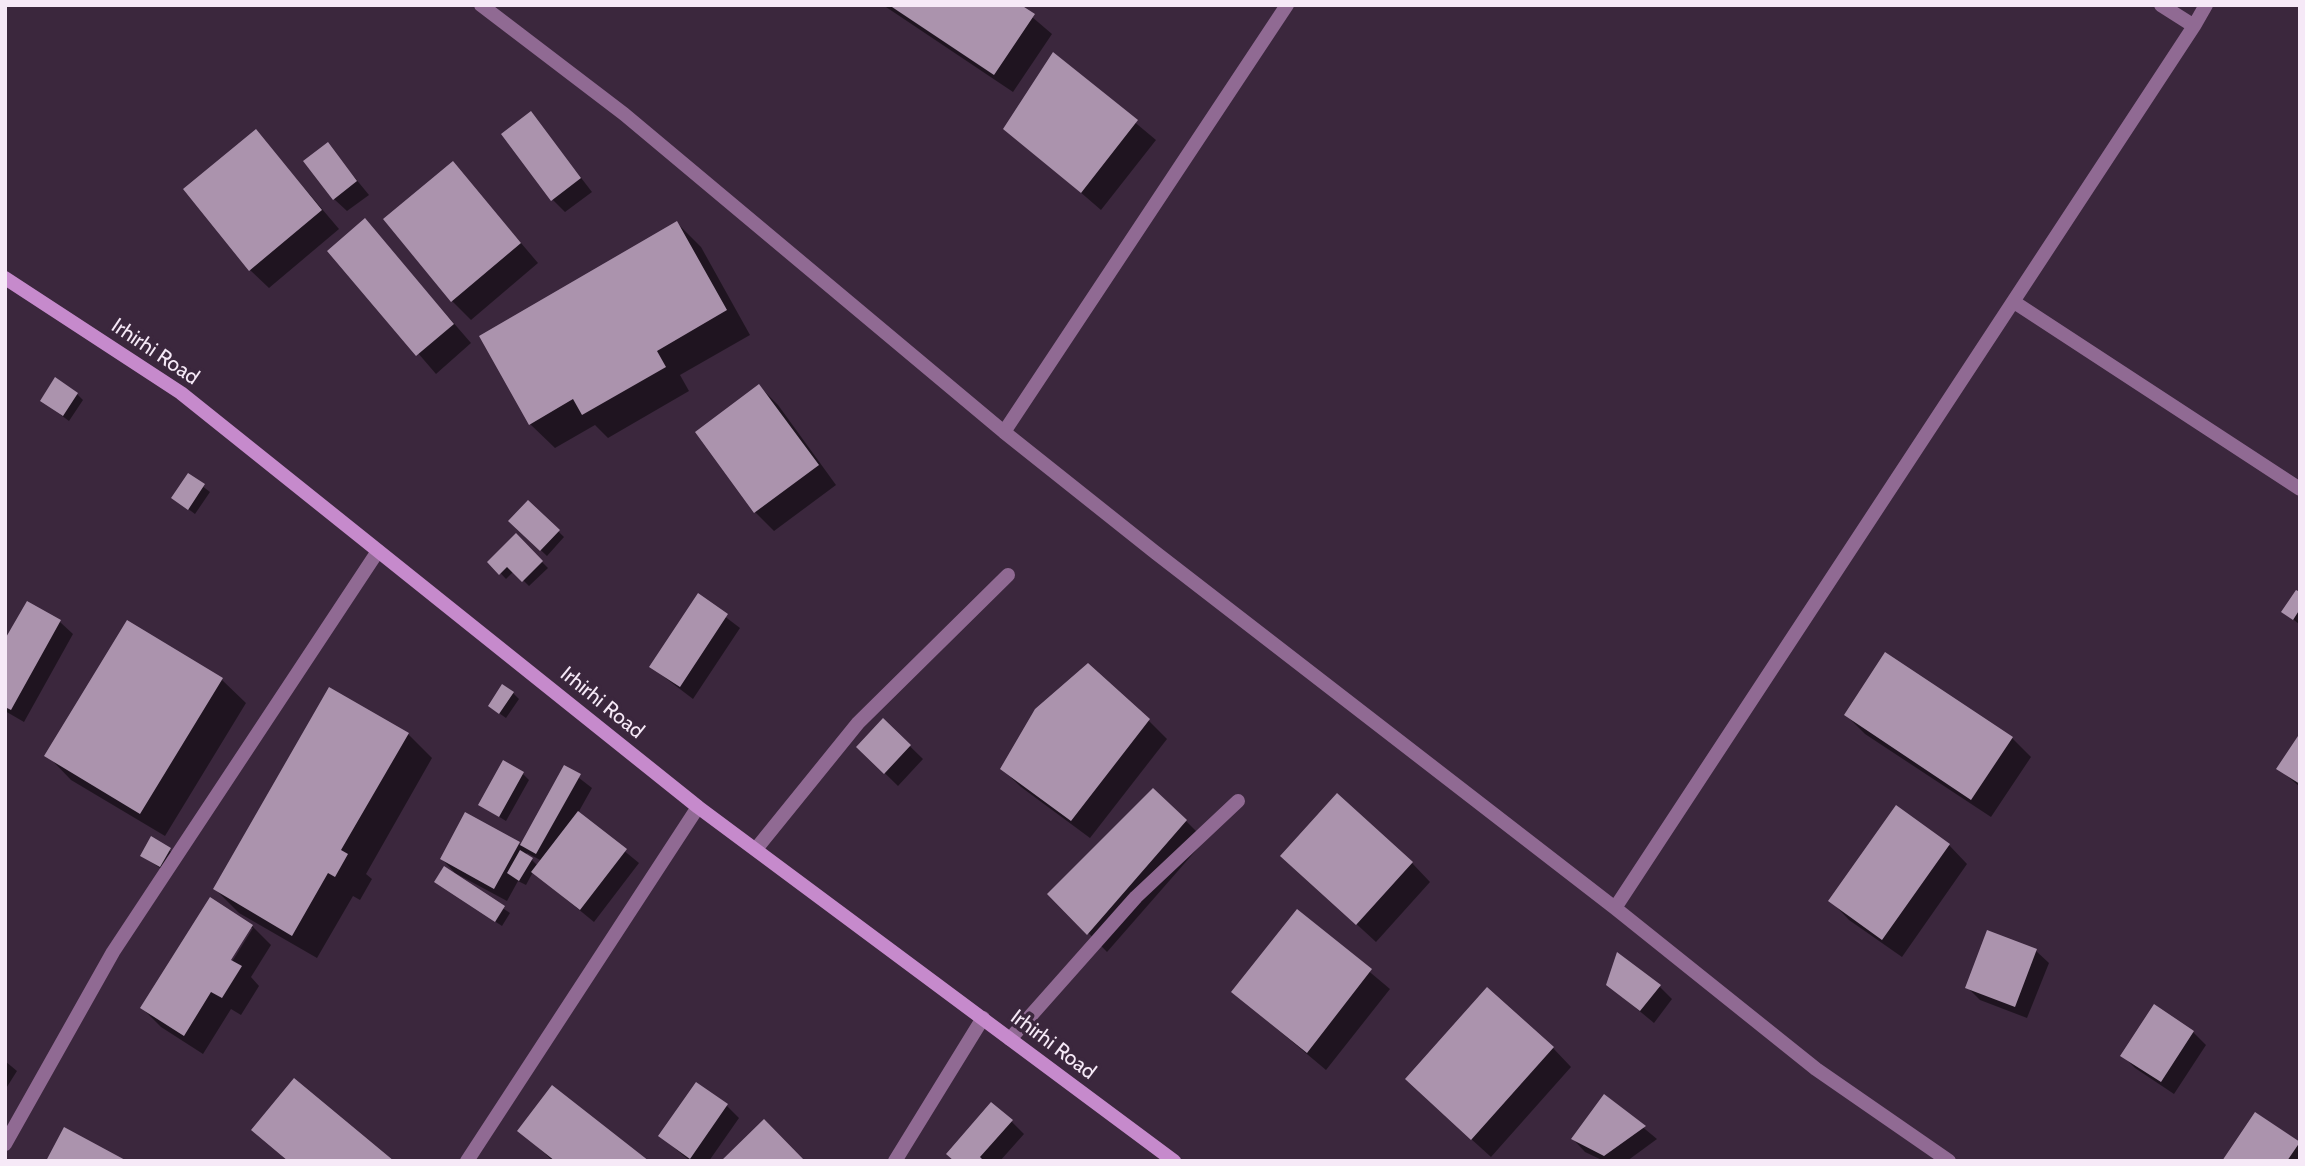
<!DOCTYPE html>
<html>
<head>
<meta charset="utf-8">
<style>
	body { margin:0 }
	#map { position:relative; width:2305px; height:1166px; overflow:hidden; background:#3b273d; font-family:Cabin,sans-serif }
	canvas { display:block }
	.frame { position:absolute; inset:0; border:7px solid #f6e9f7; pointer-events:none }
</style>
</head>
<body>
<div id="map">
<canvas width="2305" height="1166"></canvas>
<div class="frame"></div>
</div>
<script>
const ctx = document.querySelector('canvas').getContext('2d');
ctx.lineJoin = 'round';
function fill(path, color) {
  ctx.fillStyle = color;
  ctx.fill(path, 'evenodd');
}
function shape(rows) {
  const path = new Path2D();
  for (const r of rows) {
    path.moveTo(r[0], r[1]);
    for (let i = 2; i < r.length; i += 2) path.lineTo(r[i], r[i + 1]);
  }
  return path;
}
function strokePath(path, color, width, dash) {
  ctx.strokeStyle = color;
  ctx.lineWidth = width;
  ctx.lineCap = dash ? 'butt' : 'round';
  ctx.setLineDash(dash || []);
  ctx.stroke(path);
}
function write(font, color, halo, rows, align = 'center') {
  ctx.font = font + ' Cabin,sans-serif';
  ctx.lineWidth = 7;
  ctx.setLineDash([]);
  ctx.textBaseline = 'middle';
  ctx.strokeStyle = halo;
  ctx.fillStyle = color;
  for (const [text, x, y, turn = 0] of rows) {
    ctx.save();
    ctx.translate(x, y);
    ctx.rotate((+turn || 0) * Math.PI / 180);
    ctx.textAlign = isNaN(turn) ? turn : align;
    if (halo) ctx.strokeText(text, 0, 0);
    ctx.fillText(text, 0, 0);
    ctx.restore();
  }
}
const shadow = shape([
	[883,5,1018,5,1052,34,1013,92],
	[1053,54,1156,140,1101,210,1006,128],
	[531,113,592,192,565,212,553,200],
	[256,131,339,229,269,288,250,270],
	[328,145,369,195,347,211,334,199],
	[453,163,538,263,471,320,452,301],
	[365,221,471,343,436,374,330,251],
	[677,223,701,247,750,335,680,375,689,391,608,438,595,425,555,448,530,424],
	[759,386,778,405,836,485,774,531,755,512],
	[77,394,83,400,69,421,42,401],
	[189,476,210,492,195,514,180,503],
	[528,502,564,537,547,556,510,521],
	[516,536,548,568,529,586,514,571,506,579,490,562],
	[2300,594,2300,624,2299,624,2284,612],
	[698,596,740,628,693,699,651,667],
	[27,603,60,622,73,634,24,722,5,711,5,643],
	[221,679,246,703,165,836,71,780,47,755],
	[513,693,519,699,506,718,496,711],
	[1846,715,2012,738,2031,757,1991,817,1865,734],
	[883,720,923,759,898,786,858,747],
	[1148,720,1167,739,1090,838,1021,787,1002,769],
	[408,734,432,758,366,874,372,879,360,900,353,896,317,958,239,913,215,889],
	[2300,736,2300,787,2279,769],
	[565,767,592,788,578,813,639,863,594,922,533,872,526,885,518,881,507,901,455,873,442,859,519,844,521,846],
	[527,853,542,861,538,866,526,854],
	[523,774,529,780,506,821,480,805],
	[1186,821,1205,840,1107,952,1050,894],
	[152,839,176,855,166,872,142,856],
	[1949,845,1967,864,1902,957,1849,920,1831,901],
	[1412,863,1430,882,1376,942,1302,874],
	[444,869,510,913,502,926,436,882],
	[210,899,252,926,271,945,251,977,259,986,241,1015,231,1009,203,1054,161,1027,142,1008],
	[249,928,253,928,228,968,225,966],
	[1297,911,1390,989,1326,1070,1233,992],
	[2036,951,2049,963,2027,1018,1980,1000,1967,987],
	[1608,985,1660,987,1672,999,1654,1023],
	[2155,1006,2193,1032,2206,1045,2174,1094,2135,1068,2122,1055],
	[1553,1048,1571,1067,1491,1157,1426,1098],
	[5,1061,17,1071,5,1090],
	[1605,1096,1657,1139,1627,1161,1604,1161,1585,1152,1573,1139],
	[727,1106,739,1118,709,1161,690,1161,660,1136],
	[2256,1114,2300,1144,2300,1161,2224,1161],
	[1011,1121,1024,1134,1000,1161,955,1161],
	[519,1130,646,1161,553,1161]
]);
const building = shape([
	[889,5,1021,5,1035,14,994,75],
	[1053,52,1138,120,1081,193,1003,129],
	[531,111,581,178,551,201,501,134],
	[256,129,322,210,249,271,183,189],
	[328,142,357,181,333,200,303,161],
	[453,161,521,243,451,302,383,219],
	[365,218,454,324,416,356,327,251],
	[677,221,727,310,657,351,666,367,582,415,573,399,529,425,479,336],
	[55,377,78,393,63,416,40,401],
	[759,384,819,465,754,513,695,432],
	[188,473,205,484,188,510,171,498],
	[528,500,560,530,540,551,508,521],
	[516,533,543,561,522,582,507,567,499,575,487,562],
	[2296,590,2300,592,2300,609,2293,620,2281,612],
	[698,593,728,614,680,687,649,667],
	[27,601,61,620,11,710,5,707,5,639],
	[127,620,223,678,140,814,44,756],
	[1885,652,2013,737,1971,800,1844,715],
	[1088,663,1150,719,1071,821,1000,769,1035,709],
	[502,684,514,692,499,714,488,706],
	[329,687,409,733,341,850,348,854,335,877,328,873,292,936,213,889],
	[883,718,911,745,884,774,856,747],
	[2300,733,2300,784,2276,769],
	[503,760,524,772,499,817,478,805],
	[564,765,581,774,536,854,520,845],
	[1153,788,1187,820,1087,935,1047,894],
	[1337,793,1413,862,1356,925,1280,856],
	[1896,805,1950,844,1882,940,1828,901],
	[578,811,627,849,580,910,531,872],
	[465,812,520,842,494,889,440,859],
	[151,836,171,848,160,867,140,856],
	[520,850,533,858,519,881,507,873],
	[444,866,505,906,495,922,434,882],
	[210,897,253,925,231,960,242,966,222,998,211,992,184,1036,140,1008],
	[1297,909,1372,969,1307,1053,1231,992],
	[1987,930,2037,949,2015,1007,1965,988],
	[1617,952,1661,985,1640,1011,1606,985],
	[1487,987,1554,1047,1471,1140,1405,1079],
	[2154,1004,2194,1031,2161,1082,2120,1056],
	[294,1078,394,1161,288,1161,251,1130],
	[696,1082,728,1104,690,1159,658,1136],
	[552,1085,649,1161,555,1161,517,1131],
	[1604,1094,1646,1126,1604,1156,1571,1139],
	[991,1102,1013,1120,980,1157,984,1161,954,1161,946,1154],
	[2255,1112,2300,1142,2287,1161,2222,1161],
	[764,1119,805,1161,721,1161],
	[64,1127,127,1161,46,1161]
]);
const lane = shape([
	[756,849,858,723,1008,575],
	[1010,1039,1136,897,1238,801],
	[895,1161,983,1018]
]);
const street = shape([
	[481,5,624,114,1004,432,1156,553,1615,908,1816,1069,1949,1161],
	[2194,26,2206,5],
	[2014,302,2300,489],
	[1004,432,1287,5],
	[1615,908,2194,26,2161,5],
	[5,1144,113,952,378,551],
	[467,1161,698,807]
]);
const secondary = shape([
	[5,278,181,393,698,807,1174,1161]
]);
const streetNames = [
	["Irhirhi Road",155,352,34],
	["Irhirhi Road",602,703,39],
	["Irhirhi Road",1053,1045,37]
];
fill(shadow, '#0007');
fill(building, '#ab93ad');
strokePath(lane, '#906a93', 14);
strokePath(street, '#906a93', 14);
strokePath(secondary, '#c68acc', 14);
write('21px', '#f6e9f7', '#3b273d', streetNames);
</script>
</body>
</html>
